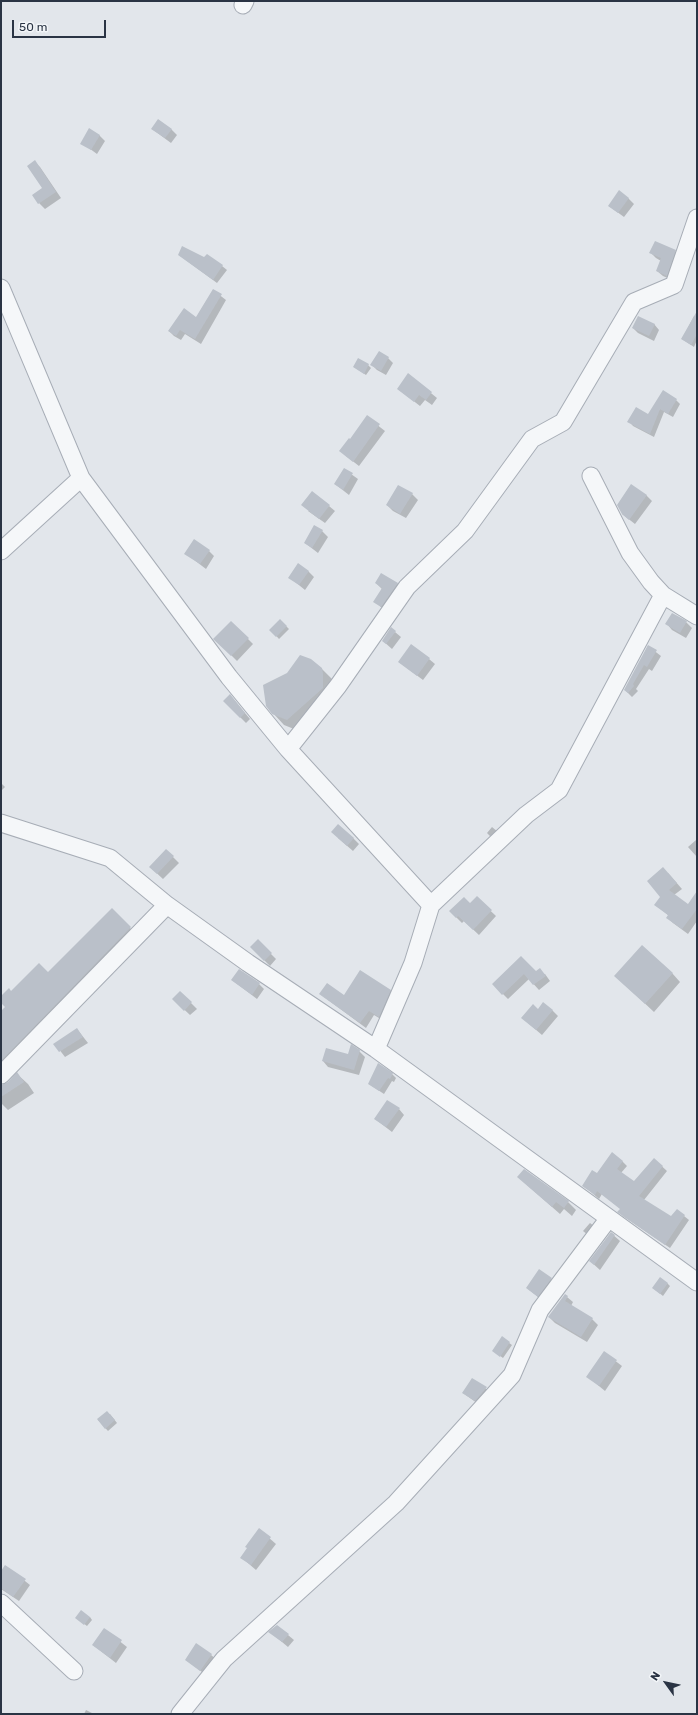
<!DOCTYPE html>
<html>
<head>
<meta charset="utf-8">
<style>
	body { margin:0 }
	#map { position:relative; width:698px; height:1715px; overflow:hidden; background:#e2e6eb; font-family:Rubik,sans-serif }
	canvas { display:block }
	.frame { position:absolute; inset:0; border:2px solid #2a3444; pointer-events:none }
	.north { position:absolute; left:646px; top:1663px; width:40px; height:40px; -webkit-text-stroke:3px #f2f5f8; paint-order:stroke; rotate:303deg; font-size:11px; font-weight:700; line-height:16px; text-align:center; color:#2a3444 }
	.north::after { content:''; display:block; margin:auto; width:14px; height:18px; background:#2a3444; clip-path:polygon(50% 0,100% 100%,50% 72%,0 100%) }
	.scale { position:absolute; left:12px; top:20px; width:94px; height:18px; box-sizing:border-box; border:2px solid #2a3444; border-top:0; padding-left:5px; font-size:12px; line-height:14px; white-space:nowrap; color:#2a3444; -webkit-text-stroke:3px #f2f5f8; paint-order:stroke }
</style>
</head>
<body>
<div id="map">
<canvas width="698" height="1715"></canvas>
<div class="frame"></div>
<div class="north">N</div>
<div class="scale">50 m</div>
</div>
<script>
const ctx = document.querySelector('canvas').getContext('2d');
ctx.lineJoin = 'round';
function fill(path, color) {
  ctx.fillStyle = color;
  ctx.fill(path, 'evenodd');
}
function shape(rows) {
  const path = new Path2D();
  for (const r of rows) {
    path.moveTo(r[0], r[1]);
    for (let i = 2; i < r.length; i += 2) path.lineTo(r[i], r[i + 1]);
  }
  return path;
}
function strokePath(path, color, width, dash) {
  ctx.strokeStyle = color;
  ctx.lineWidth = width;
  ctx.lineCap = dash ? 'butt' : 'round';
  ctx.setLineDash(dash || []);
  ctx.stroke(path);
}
const shadow = shape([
	[152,129,171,129,177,135,171,143],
	[99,135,105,141,97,154,82,143],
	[35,162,40,167,61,198,45,209,39,203,44,188],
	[628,198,634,204,624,217,609,206],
	[675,251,680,256,672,280,663,276,657,271,661,261,656,258,651,253],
	[179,255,222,266,227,270,217,283],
	[213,290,226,300,201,344,185,334,181,340,174,336,169,331,196,318],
	[694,316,697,318,697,340,694,347,682,339],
	[654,324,659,330,654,341,638,333,633,328],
	[388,358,393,363,386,375,377,370,372,365],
	[368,365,371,368,366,375,354,367],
	[421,385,437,398,432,405,425,400,420,406,398,389],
	[676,400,680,404,673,417,664,412,654,437,633,426,629,421,649,415],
	[367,417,385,431,359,466,346,456,351,441],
	[344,469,358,479,349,495,335,484],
	[412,494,418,500,406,518,393,511,387,505],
	[646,495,652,501,635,524,622,514],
	[329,506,335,511,325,523,308,511],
	[322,531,328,537,318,553,305,543],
	[209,551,214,556,206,569,185,553],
	[308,571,314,577,305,590,289,577],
	[376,583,397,583,403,589,387,612,375,602,382,589],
	[280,620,289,629,279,639,271,630],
	[231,622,253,644,237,661,215,639],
	[686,622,692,628,686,638,672,630,667,624],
	[395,632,401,637,392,649,383,641],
	[648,646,661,656,652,671,649,669,636,689,638,691,632,697,625,690],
	[429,659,435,664,423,680,399,662],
	[321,668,333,680,299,731,284,725,273,713],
	[224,701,235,701,250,719,246,723],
	[1,783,5,787,1,791],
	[492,827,498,832,492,838,487,833],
	[338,838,353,838,359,844,353,851],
	[696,840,697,841,697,857,688,847],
	[166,850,179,863,163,879,150,867],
	[668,873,682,889,674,895,688,905,697,902,697,921,688,934,673,923,668,918,669,916,656,905,662,897],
	[477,898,496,916,479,935,464,921,462,923,450,911,470,905],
	[112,910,141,939,2,1083,2,1085,4,1086,17,1074,28,1084,34,1093,8,1110,1,1103,1,1013,7,1007,1,1001,1,998,48,973],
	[258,941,276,959,270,966,251,947],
	[521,957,536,973,545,974,550,981,539,990,529,979,508,999,493,984],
	[672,973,680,982,654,1012,624,984],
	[232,980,259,984,264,989,257,999],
	[390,990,395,996,384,1021,374,1015,366,1028,320,994,345,997],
	[180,992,197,1009,190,1015,173,999],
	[538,1010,552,1010,558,1016,542,1035,528,1023],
	[77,1029,88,1043,65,1057,55,1044],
	[359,1051,365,1057,359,1075,328,1067,323,1061],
	[392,1074,396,1078,394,1082,392,1081,384,1094,369,1084],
	[399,1109,404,1115,392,1132,375,1119],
	[654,1159,667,1171,644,1200,671,1217,684,1216,689,1220,670,1248,623,1216,621,1209,602,1194,599,1199,584,1186,598,1174,622,1161,627,1166,621,1173,634,1183],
	[524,1170,568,1202,576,1210,572,1216,564,1209,560,1214,527,1185],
	[590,1223,594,1226,588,1235,583,1231],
	[611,1233,620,1241,600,1270,590,1261],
	[551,1279,556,1284,543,1301,527,1288],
	[667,1283,670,1286,663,1296,653,1288],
	[567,1297,573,1302,571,1306,592,1319,598,1325,587,1342,555,1323,549,1317],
	[502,1338,512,1345,503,1358,496,1353],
	[605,1353,622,1366,605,1391,588,1377],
	[472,1379,492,1393,481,1406,463,1393],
	[110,1414,117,1423,108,1431,98,1420],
	[260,1530,276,1544,256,1570,242,1558],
	[6,1566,30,1585,19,1601,1,1589,1,1572],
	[90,1617,92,1620,87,1626,79,1620],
	[104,1629,127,1647,116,1663,93,1645],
	[270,1632,288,1635,294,1640,288,1647],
	[211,1655,217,1660,206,1675,186,1660],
	[86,1710,94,1714,84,1714]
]);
const building = shape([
	[158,119,172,129,165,138,151,129],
	[89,128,100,135,91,150,80,144],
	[35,160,56,192,38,204,32,195,42,188,27,166],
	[619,190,629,198,618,213,608,206],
	[655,241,676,250,667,276,656,271,661,258,649,253],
	[182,246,204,257,207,254,223,265,213,280,178,255],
	[213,289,222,294,195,339,180,330,176,336,168,331,184,308,196,317],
	[697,311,697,334,691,345,681,339],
	[638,316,655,324,649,336,632,328],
	[379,351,389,357,381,371,370,365],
	[358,358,369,364,364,374,353,367],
	[408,373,432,392,426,400,419,395,414,402,397,389],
	[663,390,677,399,668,414,660,409,650,434,627,422,636,407,648,414],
	[367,415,380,424,353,462,339,451,349,438,350,439],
	[344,468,353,473,343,490,334,484],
	[631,484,647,495,629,520,622,514,617,505],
	[398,485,413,493,400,514,386,505],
	[312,491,330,505,319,519,301,505],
	[314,525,323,530,312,548,304,543],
	[194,539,210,550,200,564,184,554],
	[298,563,309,571,299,585,288,578],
	[381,573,398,583,381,607,373,602,382,588,375,583],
	[672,613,687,621,680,633,665,624],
	[280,619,287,626,276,637,269,630],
	[231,621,249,638,231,656,213,639],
	[391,627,396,631,386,644,382,641],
	[411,644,430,658,417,676,398,662],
	[648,645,657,650,647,667,644,665,633,684,634,686,628,693,624,690],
	[300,655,311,659,322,668,323,674,323,688,287,720,272,714,266,706,263,685,287,673],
	[230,694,245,713,240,718,223,701],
	[338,824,354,838,347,846,331,832],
	[166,849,174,856,157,874,149,867],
	[663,867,677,883,669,890,688,904,697,891,697,909,682,929,666,918,668,915,654,905,660,897,647,881],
	[477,896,492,910,473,930,458,916,456,918,449,911,464,897,470,903],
	[112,908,131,927,1,1061,1,1011,5,1007,1,1003,1,996,9,988,11,991,39,963,48,972],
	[258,939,272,953,264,961,250,947],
	[642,945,673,973,645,1004,614,976],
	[521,956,536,971,540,968,546,976,533,985,524,974,502,995,492,984],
	[239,969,260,983,252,995,231,980],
	[360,970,391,990,379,1017,369,1011,360,1023,319,994,327,983,344,995],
	[180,991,192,1002,184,1011,172,999],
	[543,1002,553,1010,536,1030,521,1018,533,1004,538,1009],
	[77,1028,83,1037,59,1052,53,1044],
	[351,1044,360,1050,354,1070,322,1061,326,1048,348,1054],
	[378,1063,393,1073,390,1079,388,1078,379,1091,368,1084],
	[17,1072,24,1082,1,1097,1,1085,8,1082],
	[387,1100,400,1108,386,1127,374,1119],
	[612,1152,623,1161,617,1169,634,1181,654,1158,663,1166,639,1196,671,1216,677,1209,685,1215,665,1245,617,1212,620,1209,597,1191,595,1195,582,1186,592,1170,597,1173],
	[524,1169,569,1201,564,1208,556,1202,552,1207,517,1177],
	[611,1232,615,1235,594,1265,589,1261],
	[539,1269,552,1278,538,1297,526,1288],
	[660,1277,668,1283,660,1294,652,1288],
	[565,1294,568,1296,565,1301,593,1318,581,1337,548,1317],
	[502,1336,510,1342,500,1357,492,1351],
	[604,1351,617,1360,599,1386,586,1377],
	[472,1378,487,1387,475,1401,462,1393],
	[107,1411,115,1420,105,1429,97,1419],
	[259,1528,271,1537,251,1565,240,1558,247,1548,245,1547],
	[5,1565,26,1579,13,1597,1,1588,1,1571],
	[81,1610,90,1617,84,1625,75,1618],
	[277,1625,289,1634,282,1642,268,1632],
	[104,1628,122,1640,110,1658,92,1645],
	[196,1643,212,1654,200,1671,185,1660]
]);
const minor = shape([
	[243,5,245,1],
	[697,218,674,285,634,302,563,422,532,439,465,531,407,587,338,686,288,749,431,905,526,815,559,790,663,595,697,616],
	[1,288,81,478,229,677,288,749],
	[591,476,630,553,651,582,663,595],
	[1,551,81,478],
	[1,823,110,858,167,905,248,963,376,1049,697,1282],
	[376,1049,413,963,431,905],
	[1,1075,167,905],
	[1,1603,74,1671],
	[180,1714,224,1659,396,1503,512,1375,540,1310,609,1218]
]);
fill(shadow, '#0003');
fill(building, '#bac0c9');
strokePath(minor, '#a7adb6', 19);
strokePath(minor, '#f5f7f9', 17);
</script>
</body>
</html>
